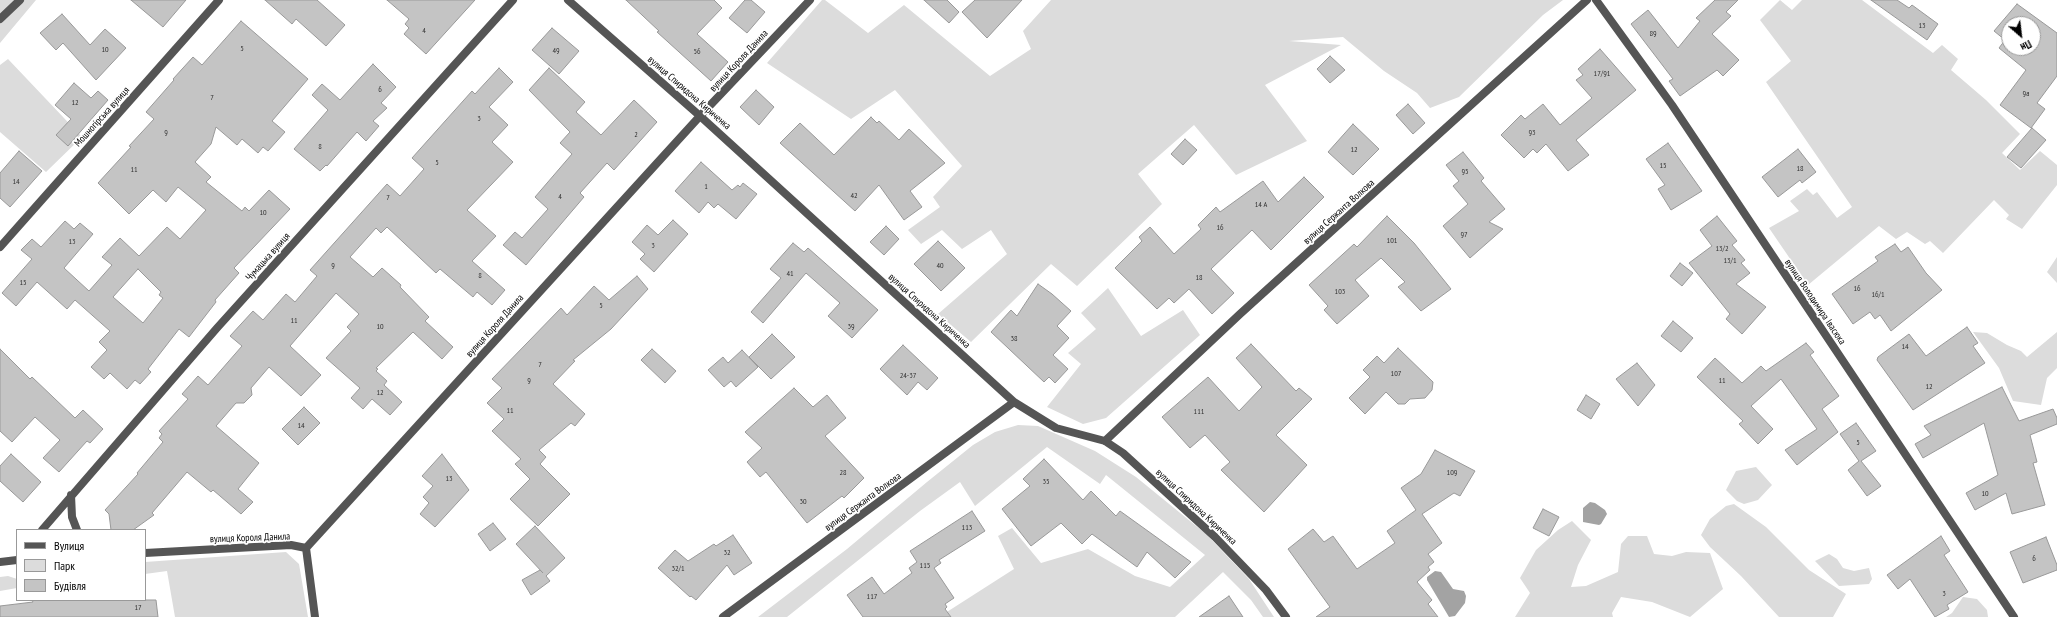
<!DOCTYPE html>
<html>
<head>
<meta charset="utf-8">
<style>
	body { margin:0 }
	#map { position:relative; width:2057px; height:617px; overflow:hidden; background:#fff; font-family:"PT Sans Narrow",sans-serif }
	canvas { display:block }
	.legend { position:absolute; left:16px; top:529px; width:130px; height:72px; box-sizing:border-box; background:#fff; border:1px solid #999; margin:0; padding:5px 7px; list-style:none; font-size:12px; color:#000 }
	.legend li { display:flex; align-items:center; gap:8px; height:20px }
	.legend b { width:20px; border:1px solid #999 }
	.north { position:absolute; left:2001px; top:16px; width:40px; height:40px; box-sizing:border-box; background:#fff; border:1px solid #999; border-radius:50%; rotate:152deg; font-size:11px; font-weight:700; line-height:16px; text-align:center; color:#000 }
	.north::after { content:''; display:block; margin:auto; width:14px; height:18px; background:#000; clip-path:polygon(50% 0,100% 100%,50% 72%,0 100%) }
</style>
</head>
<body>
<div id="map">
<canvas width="2057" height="617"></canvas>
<ul class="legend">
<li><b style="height:5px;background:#555"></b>Вулиця</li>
<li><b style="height:11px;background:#dcdcdc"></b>Парк</li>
<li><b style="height:11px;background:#c4c4c4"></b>Будівля</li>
</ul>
<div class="north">Пн</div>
</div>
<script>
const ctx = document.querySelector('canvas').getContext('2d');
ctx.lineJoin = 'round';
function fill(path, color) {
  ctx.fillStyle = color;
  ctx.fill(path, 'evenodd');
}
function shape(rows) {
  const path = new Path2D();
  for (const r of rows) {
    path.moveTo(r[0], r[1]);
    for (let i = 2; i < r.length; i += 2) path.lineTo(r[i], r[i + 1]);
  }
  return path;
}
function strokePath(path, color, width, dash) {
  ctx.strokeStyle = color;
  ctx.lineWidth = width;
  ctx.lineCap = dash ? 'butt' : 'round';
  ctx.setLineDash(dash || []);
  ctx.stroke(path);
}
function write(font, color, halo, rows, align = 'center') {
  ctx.font = font + ' "PT Sans Narrow",sans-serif';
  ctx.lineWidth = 3.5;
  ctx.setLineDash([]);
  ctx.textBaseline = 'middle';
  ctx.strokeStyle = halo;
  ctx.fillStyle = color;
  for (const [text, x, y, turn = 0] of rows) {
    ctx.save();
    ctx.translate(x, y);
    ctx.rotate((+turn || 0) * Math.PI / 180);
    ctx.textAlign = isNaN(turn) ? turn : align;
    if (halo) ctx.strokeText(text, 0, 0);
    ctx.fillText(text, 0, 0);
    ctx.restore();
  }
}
const green = shape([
	[0,0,36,0,0,43],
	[822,0,825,0,868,33,904,5,990,76,1031,49,1023,31,1051,0,1563,0,1543,15,1459,97,1430,108,1417,93,1384,71,1343,37,1289,41,1341,45,1265,85,1307,141,1236,175,1194,125,1138,174,1162,204,1077,286,1051,264,971,342,938,314,1007,254,991,230,962,249,942,230,921,244,908,230,940,207,933,197,962,166,895,90,851,119,767,63],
	[1780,0,1792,10,1802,0,1862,0,1933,53,1942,45,1958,59,1951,70,1986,100,2020,134,2002,153,2020,170,2040,151,2057,165,2057,185,2022,229,2006,219,2009,215,1994,200,1943,253,1930,241,1925,244,1907,232,1896,239,1879,226,1808,285,1769,228,1799,211,1790,201,1807,189,1813,195,1817,192,1837,218,1852,207,1766,82,1791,61,1760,20],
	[8,59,82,137,46,172,0,132,0,65],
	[2057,257,2057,283,2047,272],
	[1108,288,1141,336,1183,310,1200,335,1106,418,1083,424,1047,407,1081,364,1068,353,1096,329,1081,313],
	[1973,332,1987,333,2007,345,2021,351,2027,357,2057,332,2057,368,2047,378,2041,405,2013,401,1999,368],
	[1018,425,1038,426,1095,451,1136,477,1206,534,1249,579,1274,617,1263,617,1251,600,1223,572,1175,617,939,617,1014,569,998,536,1012,528,1041,563,1088,549,1135,576,1170,587,1205,555,1106,475,1100,484,1047,447,975,506,960,482,920,511,787,617,758,617,847,549,927,482,973,445,995,432],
	[1756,467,1772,485,1758,500,1744,504,1737,501,1726,490,1736,471],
	[1734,504,1766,527,1809,570,1846,594,1833,617,1779,617,1741,576,1710,547,1701,535,1710,519,1726,506],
	[1572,521,1591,540,1578,565,1571,587,1586,586,1618,572,1621,544,1628,536,1647,536,1654,554,1672,556,1686,552,1710,553,1723,589,1690,617,1652,602,1621,597,1612,613,1613,617,1515,617,1530,593,1520,578,1536,550,1558,530],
	[286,552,299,564,308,617,175,617,167,571,145,574,145,562],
	[1829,554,1837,559,1843,568,1854,571,1869,568,1872,579,1869,584,1839,586,1815,561],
	[8,576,17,579,17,588,0,591,0,577],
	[1963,597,1977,599,1987,610,1988,617,1946,617,1952,613]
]);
const water = shape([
	[1590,502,1595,503,1605,510,1607,514,1601,524,1599,525,1583,522,1583,508],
	[1435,571,1441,572,1453,589,1464,591,1466,596,1465,603,1455,616,1449,617,1427,580,1427,577]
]);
const building = shape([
	[131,0,186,0,163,27,131,0],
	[265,0,317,0,345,25,326,46,296,19,292,24,265,0],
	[387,0,475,0,426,54,404,34,409,28,405,24,409,19,387,0],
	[626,0,714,0,722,8,697,34,728,62,711,81,657,32,659,31,626,0],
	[745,0,751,0,765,12,747,33,729,18,745,0],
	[924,0,947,0,959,12,949,23,924,0],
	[975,0,1022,0,987,38,962,12,975,0],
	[1715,0,1738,0,1726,12,1731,16,1712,34,1739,60,1723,76,1717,70,1680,96,1669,81,1673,79,1631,24,1648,10,1678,48,1700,21,1696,18,1715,0],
	[1871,0,1897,0,1909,8,1912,5,1938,24,1927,40,1871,0],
	[2017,4,2057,33,2057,76,2037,103,2045,109,2031,128,2000,105,2026,70,1999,48,2005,40,1994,31,2017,4],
	[2009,24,2033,24,2033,48,2009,48,2009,24],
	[62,14,90,45,105,29,126,48,96,80,63,43,56,50,40,33,62,14],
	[241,21,308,79,272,121,285,132,268,151,263,147,258,153,242,139,237,145,216,127,211,144,195,162,211,177,206,182,242,211,245,207,249,211,269,190,290,209,234,268,239,273,215,300,216,302,189,337,179,329,148,369,151,372,140,384,135,380,127,389,110,373,104,379,91,367,107,350,99,342,110,331,75,300,67,309,37,282,16,306,2,293,32,259,21,250,32,239,41,247,65,221,74,229,80,223,93,234,64,268,89,291,112,265,102,257,120,238,139,256,167,227,180,239,206,210,178,187,166,202,153,190,129,214,98,183,131,147,129,146,154,119,146,112,174,80,173,79,193,57,202,65,241,21],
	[138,269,161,292,159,295,163,298,143,323,113,297,138,269],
	[552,28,579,51,559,74,532,50,552,28],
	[1600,49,1636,90,1576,140,1589,155,1568,171,1546,144,1537,153,1533,149,1524,158,1501,135,1521,115,1525,119,1543,104,1560,125,1592,98,1576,80,1583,75,1578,69,1600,49],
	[1330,56,1345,70,1330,83,1317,69,1330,56],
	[373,64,396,87,381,103,387,108,373,121,379,126,366,141,357,132,327,166,326,165,320,171,294,149,328,110,312,95,322,84,340,100,373,64],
	[499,68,513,82,489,107,508,125,492,142,513,162,467,210,496,236,472,261,505,290,492,305,477,292,473,297,440,269,436,273,387,227,381,233,376,228,350,257,373,277,382,268,401,285,400,287,429,317,425,321,453,347,442,359,413,332,376,368,378,369,376,371,387,381,384,385,402,402,390,415,372,399,363,409,351,398,360,388,326,358,351,331,347,327,359,314,336,293,290,346,321,375,301,396,269,367,251,388,252,395,244,403,236,403,216,426,259,463,238,489,253,502,241,514,213,490,211,492,187,472,152,513,154,515,133,530,111,530,109,514,105,510,138,474,137,473,163,442,159,438,162,434,159,431,188,399,182,394,198,376,208,385,242,346,230,336,253,311,263,320,286,294,295,302,317,276,310,270,387,184,400,196,424,169,412,158,472,91,475,94,499,68],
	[549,68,585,102,576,112,601,135,634,100,657,122,614,170,607,163,580,193,584,197,526,265,503,245,515,232,522,238,548,209,535,197,572,154,560,143,570,132,529,90,549,68],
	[74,83,91,98,98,91,108,100,68,146,56,135,71,119,55,105,74,83],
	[756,90,774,107,759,125,740,107,756,90],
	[1408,104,1425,123,1413,134,1396,115,1408,104],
	[871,117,877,123,879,121,899,140,909,129,945,163,910,191,922,207,904,220,879,185,855,211,780,143,800,123,834,155,871,117],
	[1353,124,1379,149,1353,175,1328,152,1353,124],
	[2032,128,2046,140,2021,168,2007,157,2032,128],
	[1185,139,1197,150,1183,165,1171,154,1185,139],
	[1668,143,1702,191,1671,210,1658,189,1665,185,1646,159,1668,143],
	[1798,149,1816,172,1802,183,1800,180,1778,197,1762,177,1798,149],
	[19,151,42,171,10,207,0,198,0,173,19,151],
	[1463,152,1484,178,1481,181,1505,209,1489,222,1503,229,1470,258,1443,226,1468,204,1453,186,1459,181,1446,165,1463,152],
	[701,162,732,190,738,185,740,187,743,183,757,194,736,219,718,204,714,208,708,202,699,213,675,191,701,162],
	[1304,177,1324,197,1271,250,1252,230,1211,269,1234,293,1212,314,1189,289,1174,303,1169,298,1157,309,1115,268,1142,241,1139,237,1150,227,1174,254,1201,229,1198,225,1216,207,1220,212,1263,181,1278,202,1304,177],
	[1387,216,1414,243,1451,289,1421,311,1398,287,1405,282,1381,258,1355,280,1369,296,1337,324,1324,310,1328,306,1309,285,1354,244,1357,247,1387,216],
	[1717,216,1737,241,1732,245,1745,260,1741,263,1750,273,1736,284,1766,307,1742,334,1726,319,1730,314,1689,263,1712,246,1700,230,1717,216],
	[673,220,688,234,654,272,640,259,645,254,632,242,647,225,658,235,673,220],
	[886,226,899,239,884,255,870,242,886,226],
	[938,241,965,268,941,291,914,264,938,241],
	[793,243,804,252,808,248,878,310,852,338,828,316,840,303,806,273,763,323,751,312,781,278,770,269,793,243],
	[1895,244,1901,252,1908,247,1926,273,1942,290,1891,331,1880,315,1875,319,1870,312,1853,324,1832,294,1878,261,1875,257,1895,244],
	[1680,263,1693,273,1682,286,1670,276,1680,263],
	[637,276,648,289,611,329,573,360,575,361,553,384,585,414,575,426,571,423,539,450,546,457,540,464,570,494,538,526,510,499,530,479,515,464,521,459,492,431,504,419,487,403,502,388,492,379,561,308,567,315,594,286,609,300,637,276],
	[1038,284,1052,294,1071,311,1057,326,1069,338,1053,355,1068,369,1055,383,1049,377,1044,382,991,332,1011,310,1017,316,1038,284],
	[1673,321,1693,338,1681,352,1661,336,1673,321],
	[1967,327,1978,343,1973,346,1985,363,1913,410,1877,360,1878,357,1909,334,1926,356,1967,327],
	[772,334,795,357,771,379,749,357,772,334],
	[1806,343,1814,352,1810,355,1839,396,1822,409,1838,432,1797,465,1785,450,1817,429,1781,379,1751,406,1773,429,1758,444,1739,424,1743,421,1697,377,1715,358,1742,383,1761,366,1766,371,1806,343],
	[1251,344,1296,391,1299,388,1312,399,1276,435,1307,465,1264,512,1221,470,1230,462,1205,435,1190,448,1162,417,1208,377,1239,411,1262,387,1236,358,1251,344],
	[903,345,938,378,927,390,918,382,907,395,880,369,903,345],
	[1398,348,1433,382,1432,390,1425,398,1410,399,1405,404,1398,404,1386,392,1365,414,1349,398,1370,377,1363,370,1377,356,1384,363,1398,348],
	[0,349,30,379,32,377,75,418,83,410,103,429,90,443,87,441,59,472,43,458,60,440,35,417,12,442,0,431,0,349],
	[652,349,676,371,665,383,641,360,652,349],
	[742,350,758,367,736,387,731,381,724,387,708,370,723,357,728,363,742,350],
	[1637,363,1655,385,1638,406,1616,379,1637,363],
	[2002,387,2019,421,2053,409,2057,418,2057,424,2030,435,2037,462,2033,463,2045,505,2012,514,2006,493,1975,510,1966,493,1998,475,1984,423,1923,458,1915,444,1931,435,1924,426,2002,387],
	[794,388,813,407,827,395,846,418,825,436,864,478,844,498,842,496,807,523,766,472,760,477,747,462,762,448,745,432,794,388],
	[1586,395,1600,404,1591,419,1577,410,1586,395],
	[304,407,320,423,298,445,282,429,304,407],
	[1856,423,1876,451,1861,461,1881,486,1867,496,1848,470,1859,461,1840,434,1856,423],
	[1435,450,1475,471,1460,496,1454,493,1422,514,1442,543,1428,554,1434,562,1428,567,1430,570,1417,582,1432,600,1428,604,1438,617,1316,617,1330,607,1288,549,1313,529,1324,542,1333,536,1357,569,1395,543,1387,531,1416,510,1401,488,1421,474,1435,450],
	[11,454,41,482,23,502,0,481,0,466,11,454],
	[442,454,469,490,435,527,420,514,429,503,423,497,433,486,422,476,442,454],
	[1044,459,1083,500,1091,491,1116,516,1120,511,1191,562,1175,578,1147,552,1137,567,1092,534,1082,544,1061,523,1031,546,1002,509,1030,486,1023,479,1044,459],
	[1543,509,1559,517,1549,536,1533,528,1543,509],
	[972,511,985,531,939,560,941,563,934,568,954,598,945,604,947,607,945,609,951,617,863,617,847,595,872,577,884,594,912,573,909,568,917,562,910,551,972,511],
	[493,523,506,539,490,551,478,534,493,523],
	[535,526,565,558,546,576,550,581,531,595,522,580,540,570,543,573,516,544,535,526],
	[733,535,752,563,734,575,727,565,696,600,691,596,690,597,658,568,675,550,688,561,714,544,716,546,733,535],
	[1941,536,1950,551,1944,555,1968,592,1947,605,1949,609,1935,617,1910,579,1898,589,1887,575,1941,536],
	[2046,537,2057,565,2057,570,2023,583,2010,552,2046,537],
	[1229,596,1243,617,1199,617,1229,596],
	[32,600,156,600,158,617,0,617,0,606,33,602,32,600]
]);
const lane = shape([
	[0,19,20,0]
]);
const street = shape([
	[568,0,700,116,1014,402,1056,428,1105,441,1123,453,1215,537,1266,590,1286,617],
	[1596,0,1672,105,2014,617],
	[0,247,219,0],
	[1105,441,1240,314,1587,0],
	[71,495,72,517,77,530],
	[42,530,217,328,513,0],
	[306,548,315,617],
	[145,553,291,545,306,548,700,116,810,0],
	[0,562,17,560],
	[723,617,1014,402]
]);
const numberNames = [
	["13",1922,26],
	["4",424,31],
	["89",1653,34],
	["5",242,49],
	["10",105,50],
	["49",556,51],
	["56",697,52],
	["17/91",1602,74],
	["6",380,90],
	["9а",2026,94],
	["7",212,98],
	["12",75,103],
	["3",479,119],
	["9",166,133],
	["93",1532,133],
	["2",636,135],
	["8",320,147],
	["12",1354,150],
	["5",437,163],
	["15",1663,166],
	["18",1800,169],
	["11",134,170],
	["95",1465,172],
	["14",16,182],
	["1",706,187],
	["42",854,196],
	["4",560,197],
	["7",388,198],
	["14 А",1261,205],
	["10",263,213],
	["16",1220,228],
	["97",1464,235],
	["101",1392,241],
	["13",72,242],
	["3",653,246],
	["13/2",1722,249],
	["13/1",1730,261],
	["9",333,266],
	["40",940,266],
	["41",790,274],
	["8",480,276],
	["18",1199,278],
	["15",23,283],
	["16",1857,289],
	["103",1340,292],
	["16/1",1878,295],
	["5",601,306],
	["11",294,321],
	["10",380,327],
	["39",851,327],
	["38",1014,339],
	["14",1905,347],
	["7",540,365],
	["107",1396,374],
	["24-37",908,376],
	["9",529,381],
	["11",1722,381],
	["12",1929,387],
	["12",380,393],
	["11",510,411],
	["111",1199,412],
	["14",301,426],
	["5",1858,443],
	["28",843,473],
	["109",1452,473],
	["13",449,479],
	["35",1046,482],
	["10",1985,494],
	["30",803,502],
	["113",967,528],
	["32",727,553],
	["6",2034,559],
	["115",925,566],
	["32/1",678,569],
	["3",1944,594],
	["117",872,597],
	["17",138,608]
];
const streetNames = [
	["вулиця Короля Данила",739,61,-47],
	["вулиця Спиридона Кириченка",689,93,41],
	["Мошногірська вулиця",102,117,-48],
	["вулиця Сержанта Волкова",1339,212,-42],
	["Чумацька вулиця",268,257,-48],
	["вулиця Володимира Івасюка",1815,302,56],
	["вулиця Спиридона Кириченка",929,311,42],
	["вулиця Короля Данила",495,326,-48],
	["вулиця Сержанта Волкова",863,502,-36],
	["вулиця Спиридона Кириченка",1196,507,43],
	["вулиця Короля Данила",250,538,-2]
];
fill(green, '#dcdcdc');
fill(water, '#a3a3a3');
fill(building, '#c4c4c4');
strokePath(building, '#999', 1);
strokePath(lane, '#555', 8);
strokePath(street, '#555', 8);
write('8px', '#313131', null, numberNames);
write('10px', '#000', '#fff', streetNames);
</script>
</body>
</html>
